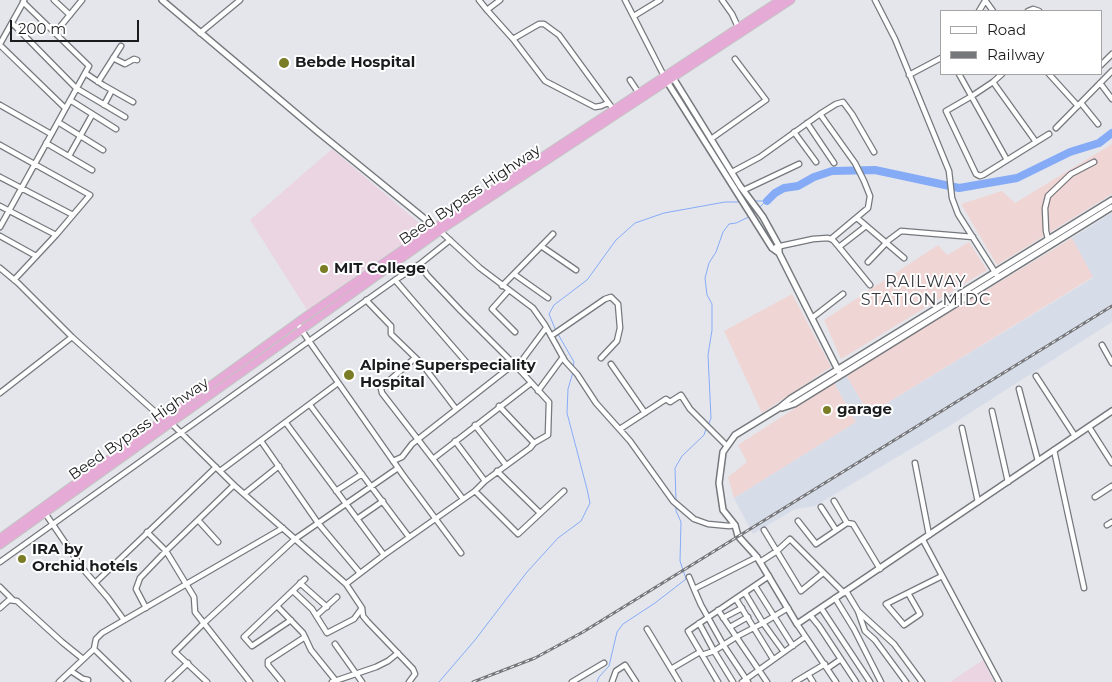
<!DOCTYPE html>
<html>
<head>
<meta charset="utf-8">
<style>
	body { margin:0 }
	#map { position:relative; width:1112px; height:682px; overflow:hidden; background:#e4e6ec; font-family:Montserrat,sans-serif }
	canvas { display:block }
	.legend { position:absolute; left:940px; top:10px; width:162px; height:65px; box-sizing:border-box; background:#fff; border:1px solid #a4a4a5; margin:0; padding:6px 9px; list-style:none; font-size:15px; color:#1b1c1d }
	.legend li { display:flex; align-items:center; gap:10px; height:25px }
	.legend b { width:25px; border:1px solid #a4a4a5 }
	.scale { position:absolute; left:10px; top:20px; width:129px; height:22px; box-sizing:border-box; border:2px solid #1b1c1d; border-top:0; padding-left:6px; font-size:15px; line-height:18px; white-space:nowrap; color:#1b1c1d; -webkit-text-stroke:4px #fff; paint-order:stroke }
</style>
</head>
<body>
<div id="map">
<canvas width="1112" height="682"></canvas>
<ul class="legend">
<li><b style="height:6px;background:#fff"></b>Road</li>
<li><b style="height:6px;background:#76777b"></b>Railway</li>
</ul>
<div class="scale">200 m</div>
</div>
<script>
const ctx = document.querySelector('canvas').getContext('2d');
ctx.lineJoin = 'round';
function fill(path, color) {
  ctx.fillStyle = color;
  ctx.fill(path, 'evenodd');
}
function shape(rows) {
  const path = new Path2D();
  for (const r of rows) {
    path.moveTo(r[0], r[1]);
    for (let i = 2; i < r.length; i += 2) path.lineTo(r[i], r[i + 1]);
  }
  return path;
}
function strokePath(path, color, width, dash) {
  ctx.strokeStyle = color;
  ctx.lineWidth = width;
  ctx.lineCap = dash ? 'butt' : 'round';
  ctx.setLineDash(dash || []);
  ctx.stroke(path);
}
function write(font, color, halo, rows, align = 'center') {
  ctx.font = font + ' Montserrat,sans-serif';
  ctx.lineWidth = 4;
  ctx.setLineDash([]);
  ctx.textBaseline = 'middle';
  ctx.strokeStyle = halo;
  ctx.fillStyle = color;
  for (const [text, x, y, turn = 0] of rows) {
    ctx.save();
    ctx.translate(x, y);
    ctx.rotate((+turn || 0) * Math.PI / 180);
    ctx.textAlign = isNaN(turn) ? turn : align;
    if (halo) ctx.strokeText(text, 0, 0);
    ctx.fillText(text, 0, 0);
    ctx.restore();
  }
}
const built = shape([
	[1112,213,1112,322,951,425,815,506,795,509,753,534,734,498,856,422,834,383,846,375,869,414,1093,278,1072,238]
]);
const industrial = shape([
	[1112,144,1112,194,997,265,961,204,1002,191,1015,203],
	[1072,238,1093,277,869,414,846,375],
	[969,242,987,270,841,359,824,320,938,245,947,255],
	[792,294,831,367,762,413,724,331],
	[834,383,856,422,734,498,728,477,747,462,738,445]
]);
const education = shape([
	[332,149,425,228,307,310,250,220],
	[983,660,994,682,950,682]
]);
const stream = shape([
	[755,201,767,201],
	[759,208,765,202],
	[556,331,549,314,554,305,587,280,616,240,635,223,664,213,725,202,741,202],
	[558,334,574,362,573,368],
	[708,426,711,418,708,355,712,330,712,304,707,295,705,278,709,263,716,252,723,232,729,224,736,223,751,216],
	[676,501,675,468,682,456,704,435,706,429],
	[439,682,475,640,527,572,558,538,581,521,590,503,587,489,567,413,568,389,573,372],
	[597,682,599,677,609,666,617,632,623,624,655,603,686,579,680,561,681,522,676,511,676,505]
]);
const river = shape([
	[767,201,775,193,784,188,798,186,814,177,832,171,875,170,959,188,1017,178,1070,152,1099,143,1112,133]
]);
const minor = shape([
	[54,0,70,15],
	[479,0,487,10],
	[500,0,487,10,513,39,539,24,544,24,559,35,613,109],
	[625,0,664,76],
	[722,0,732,14,738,27],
	[875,0,895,39,949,171,952,198,958,214,998,277],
	[985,0,993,11],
	[979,11,985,1],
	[1028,11,1033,9,1039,11],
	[634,16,660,0],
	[12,23,76,88,125,117],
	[55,33,82,0],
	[200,33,240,0],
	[513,39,545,81,595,107,601,106,608,103],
	[0,44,24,1],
	[0,45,65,108],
	[113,58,125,64,134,59,137,60],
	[1101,65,1112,54],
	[85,73,103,85,133,102],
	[959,74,1007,160],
	[1002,74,993,82,972,96,946,111,976,174,980,176,983,175,1049,134],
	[1049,74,1078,106],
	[909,75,941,58],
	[630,80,638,92],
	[98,82,121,46],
	[993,82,1036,142],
	[1100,83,1112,99],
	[70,100,116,129],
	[1081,103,1098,124],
	[0,105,51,134],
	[104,105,112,90],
	[820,114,855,163,864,181,870,196,868,208,831,239],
	[58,122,103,150],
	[807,123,834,163],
	[1056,128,1112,71],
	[794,132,816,162],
	[711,139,766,100,735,59],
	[46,143,92,170],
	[0,145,90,195,56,235,14,280],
	[69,156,92,115],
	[732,172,760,157,820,114,836,104,843,102,852,114,874,152],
	[0,177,73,215],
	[744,190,799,164],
	[0,206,56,235],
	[857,218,904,258],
	[0,227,89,66,23,2],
	[440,231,480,268,533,308,545,325,565,361,577,374,596,403,630,441,673,501,694,519,708,524,729,526,735,525],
	[0,236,36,256],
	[1048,239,1046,231,1045,208,1048,196,1071,174,1094,162],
	[450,240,420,264,395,280,309,341,403,475,461,553],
	[541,246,576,270],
	[776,247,813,239,828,238,833,240,839,247,870,285],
	[839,247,866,226],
	[868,262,889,240,901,231,973,237],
	[0,268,18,283,72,337,163,419],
	[514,274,548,298],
	[395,280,473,370],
	[502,286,553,234],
	[509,290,492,309,515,332],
	[366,300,391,326,391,334,422,364,456,409],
	[812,318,843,294],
	[551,336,605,299,611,297,618,304,620,328,617,341,601,358],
	[1102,345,1112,363],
	[415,358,383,386,381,389,382,393,433,459],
	[611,364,645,413],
	[517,367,546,328],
	[1036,376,1075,436],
	[1019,389,1038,461],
	[538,391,563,357],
	[0,393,72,337],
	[310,405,409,537],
	[499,406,534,443],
	[992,411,1008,482],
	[171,423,236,487,346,584,362,608,363,616,368,622,413,669,415,674,409,682],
	[286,423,384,555],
	[475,425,506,465],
	[1089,427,1112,463],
	[962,428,978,502],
	[620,429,666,399,670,402,681,395,690,409,727,446],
	[261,441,318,523,360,573],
	[455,441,485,481],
	[1054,450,1084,588],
	[393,461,402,457,412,444,514,364],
	[915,463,929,535],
	[220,471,338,383],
	[497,471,540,513],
	[336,491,362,474],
	[475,491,518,534,564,491],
	[244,494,279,466],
	[1095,497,1112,486],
	[463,499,433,459,531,383],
	[834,501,847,523],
	[821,507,836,530],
	[45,513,83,569,108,598,124,620],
	[357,519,383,501],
	[198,520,218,542],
	[798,521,816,544,847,523,853,524,880,569],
	[1107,525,1112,522],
	[764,530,801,591,823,573],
	[147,532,166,551,194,597,195,612,250,682],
	[923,540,999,682],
	[0,562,309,341,297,323],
	[760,562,777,551,790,539,844,593],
	[689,577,694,589],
	[96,582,216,467],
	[300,583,327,607],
	[346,584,384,555,475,491,485,481,530,448,534,443,548,435,549,402,517,367,461,311,427,275,420,264],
	[755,586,793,646],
	[0,587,13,600],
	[293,591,312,609,327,633,354,619,362,608],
	[846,591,858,611,865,631,875,640,906,682],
	[745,593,763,623,784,652],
	[908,593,920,614,904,625,886,604,942,576],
	[835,598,854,629,881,682],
	[736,599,773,659],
	[277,606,303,633,311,650,336,681],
	[0,608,9,600,17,601,62,642,83,659],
	[146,608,136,589,140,578,166,551,234,485],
	[821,608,870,682],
	[718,610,767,682],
	[858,611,894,644,922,682],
	[317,615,337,597],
	[810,615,819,626,856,682],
	[723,618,742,608],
	[291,620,252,646,244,637,305,579],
	[699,623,714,651,733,682],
	[797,624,836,682],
	[730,627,748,617],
	[647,629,679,682],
	[335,644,362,682],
	[94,649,128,682],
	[702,655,714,651,736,637,763,623,788,608],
	[828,668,841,659],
	[671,669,700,652],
	[71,671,83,679,88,680],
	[808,674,813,682],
	[59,682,94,649,96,639,102,633,283,528],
	[168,682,188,663],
	[207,682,175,652,204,623,295,539,398,468],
	[282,682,268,665,268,661,305,637],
	[332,682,376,667,388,661,398,653],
	[572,682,604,663],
	[612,682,616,671,625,665,636,682],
	[718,682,688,631,769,576],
	[742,682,805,637],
	[748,682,724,646,701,605,694,589,757,557],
	[795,682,825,664]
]);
const tertiary = shape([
	[162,0,317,131,436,228],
	[672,76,740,186,763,217,779,246,779,253,839,372],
	[666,80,772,248,779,253],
	[1112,200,790,399,779,408,735,435,723,452,719,483,723,510,735,525,738,536,757,557,797,624,1112,411],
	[782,408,794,404,1112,207]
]);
const trunk = shape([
	[0,538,302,319,428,232,780,0],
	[0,545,447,226,791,0]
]);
const rail = shape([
	[473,682,535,658,583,632,1112,306]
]);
const markers = [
	[284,63,6,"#7a7d26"],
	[324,269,5,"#7a7d26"],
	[349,375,6,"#7a7d26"],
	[827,410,5,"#7a7d26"],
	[22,559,5,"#7a7d26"]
];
const poiNames = [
	["Bebde Hospital",295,63],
	["MIT College",334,269],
	["Alpine Superspeciality",360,366],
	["Hospital",360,383],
	["garage",837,410],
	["IRA by",32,550],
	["Orchid hotels",32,567]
];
const streetNames = [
	["Beed Bypass Highway",470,195,-34],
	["Beed Bypass Highway",139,429,-35]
];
const neighbourhoodNames = [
	["RAILWAY",926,282],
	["STATION MIDC",926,300]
];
fill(built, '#d6dce8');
fill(industrial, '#f0d5d5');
fill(education, '#ebd5e3');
strokePath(stream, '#86abf6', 1);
strokePath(river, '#86abf6', 8);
strokePath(minor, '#75787c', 7);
strokePath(tertiary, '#75787c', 8);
strokePath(trunk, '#c4c4c4', 9);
strokePath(minor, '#fff', 4.5);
strokePath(tertiary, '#fff', 5);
strokePath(trunk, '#e6aad6', 7);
strokePath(rail, '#76777b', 3);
strokePath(rail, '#fff', 1, [4]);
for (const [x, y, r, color] of markers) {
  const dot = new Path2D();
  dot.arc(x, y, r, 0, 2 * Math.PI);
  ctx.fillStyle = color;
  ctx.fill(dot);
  strokePath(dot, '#fff', 2);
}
write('bold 15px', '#1b1c1d', '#fff', poiNames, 'left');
write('15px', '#1b1c1d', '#fff', streetNames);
ctx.letterSpacing = '1px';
write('16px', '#36383d', '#fff', neighbourhoodNames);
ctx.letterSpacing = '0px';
</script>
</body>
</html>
